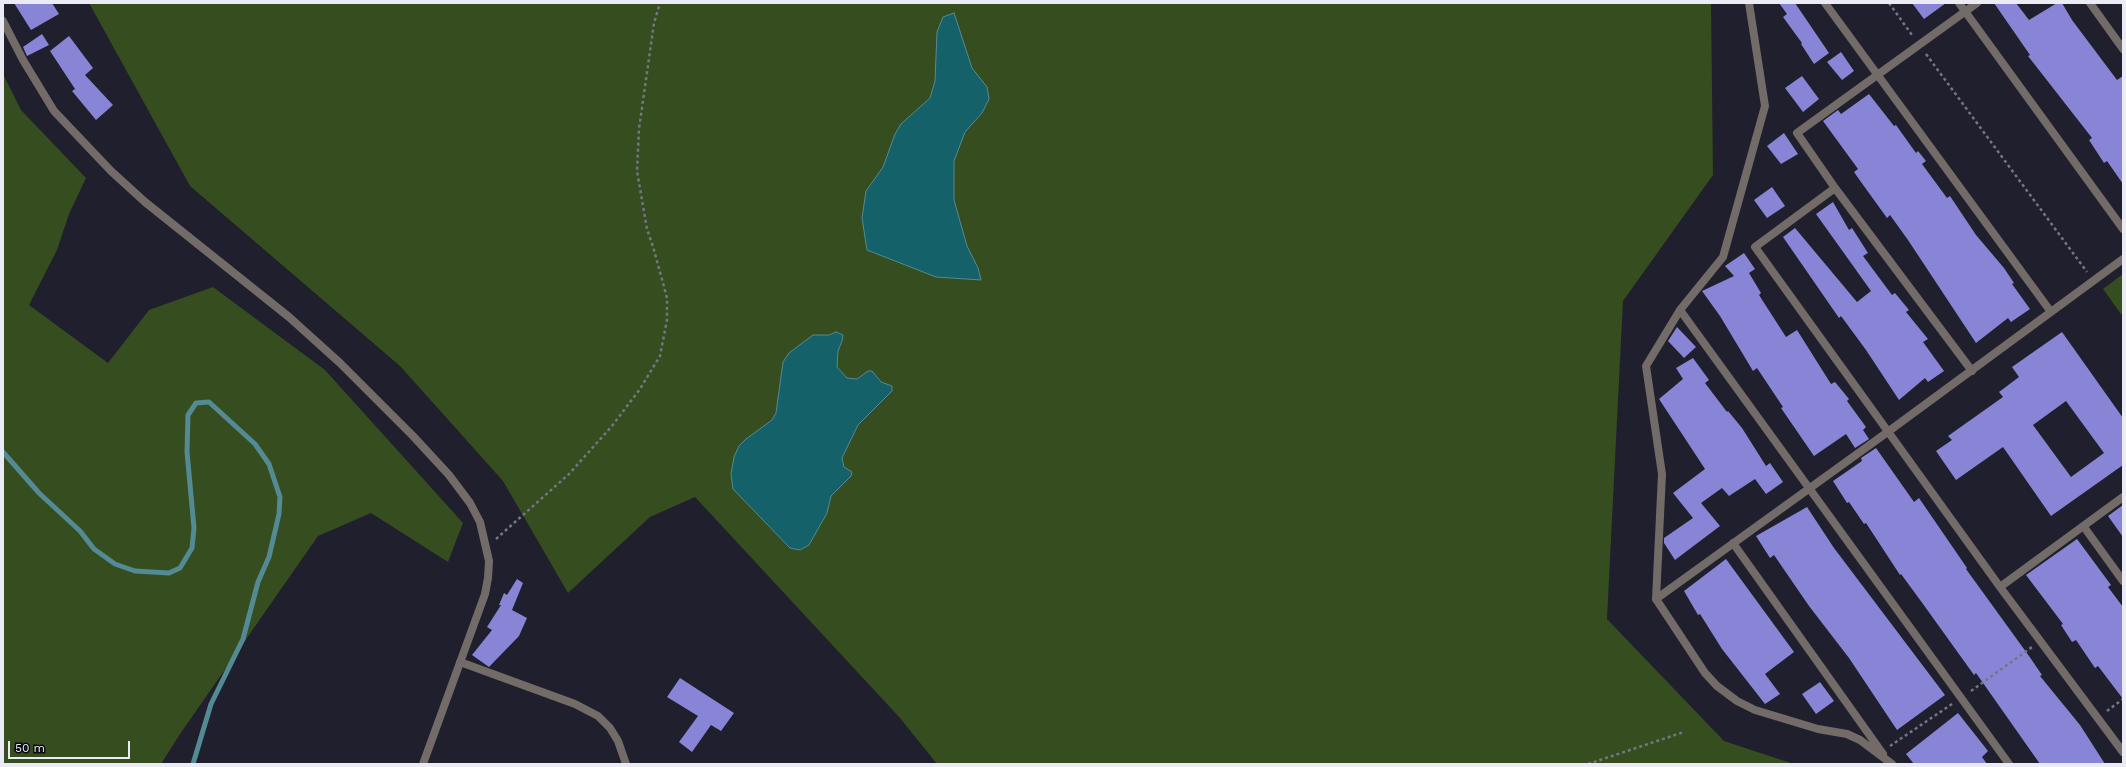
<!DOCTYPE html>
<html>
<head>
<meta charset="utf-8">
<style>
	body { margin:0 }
	#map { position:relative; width:2126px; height:767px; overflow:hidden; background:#1f1f2d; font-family:"Work Sans",sans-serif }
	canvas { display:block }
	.frame { position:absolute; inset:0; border:4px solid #ebebf5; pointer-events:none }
	.scale { position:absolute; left:8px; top:741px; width:122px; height:18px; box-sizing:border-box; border:2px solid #ebebf5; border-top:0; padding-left:5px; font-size:12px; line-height:14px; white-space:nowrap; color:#ebebf5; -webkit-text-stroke:3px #090910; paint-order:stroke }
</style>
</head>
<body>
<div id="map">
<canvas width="2126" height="767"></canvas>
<div class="frame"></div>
<div class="scale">50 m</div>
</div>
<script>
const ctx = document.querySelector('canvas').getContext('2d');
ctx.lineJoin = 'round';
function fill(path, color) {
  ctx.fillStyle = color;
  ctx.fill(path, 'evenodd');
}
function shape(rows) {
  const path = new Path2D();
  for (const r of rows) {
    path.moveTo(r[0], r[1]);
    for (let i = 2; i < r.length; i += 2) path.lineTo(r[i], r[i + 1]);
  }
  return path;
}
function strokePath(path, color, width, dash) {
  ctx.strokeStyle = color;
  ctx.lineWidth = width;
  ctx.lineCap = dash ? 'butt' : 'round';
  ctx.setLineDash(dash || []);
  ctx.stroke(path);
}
const green = shape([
	[89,3,1711,3,1713,175,1623,301,1607,619,1724,741,1794,764,937,764,900,718,695,497,650,517,568,593,503,481,400,366,190,186],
	[3,74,21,110,86,178,69,214,57,250,29,305,108,363,149,310,213,287,325,370,463,523,448,562,371,513,318,536,180,734,161,764,3,764],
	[2123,274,2123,317,2103,289]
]);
const water = shape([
	[954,13,972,68,987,87,989,99,982,113,965,132,954,161,954,200,967,246,978,268,981,280,936,277,867,250,862,218,866,191,883,167,895,134,901,124,930,98,935,81,937,32,943,17,954,13],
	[836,332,843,335,842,341,838,351,837,367,847,378,857,379,868,371,872,371,881,382,892,386,892,391,858,425,842,458,844,467,852,472,851,476,831,496,827,513,809,545,800,550,790,548,733,489,731,474,734,457,739,446,746,439,772,420,776,413,783,362,789,353,813,335,829,335,836,332]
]);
const stream = shape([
	[3,452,39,493,80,531,94,549,115,564,135,571,169,573,180,568,192,548,194,528,187,452,188,415,196,403,209,402,255,444,269,464,280,497,279,514,269,557,258,582,243,639,211,704,193,764]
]);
const building = shape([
	[14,3,52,3,59,14,31,30],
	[1779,3,1795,3,1829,53,1814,64,1801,44,1802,43,1783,17,1787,14],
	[1912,3,1946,3,1924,19],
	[1994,3,2016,3,2029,20,2057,3,2062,3,2072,20,2117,80,2123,76,2123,184,2107,161,2104,163,2089,140,2092,138,2028,56,2030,55],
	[42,34,49,45,27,56,23,47],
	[69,36,93,68,85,75,113,105,96,120,72,91,75,89,50,51],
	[1841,52,1854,71,1842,80,1827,62],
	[1802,76,1819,99,1803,112,1785,88],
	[1869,94,1894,126,1896,125,1916,153,1918,151,1926,161,1922,164,1947,198,1950,196,1976,235,2004,268,2014,283,2012,284,2030,309,2011,322,2008,318,1976,343,1908,240,1890,215,1887,218,1861,182,1854,172,1858,169,1823,121,1838,110,1841,114],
	[1784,133,1798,154,1781,164,1767,146],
	[1772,187,1785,206,1767,218,1754,200],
	[1833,202,1849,230,1852,228,1868,253,1863,256,1892,295,1895,293,1909,310,1906,312,1928,339,1923,342,1944,371,1928,382,1925,378,1899,400,1866,350,1841,316,1839,318,1783,237,1795,228,1857,302,1871,291,1816,214],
	[1744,253,1755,269,1749,273,1761,293,1759,295,1786,337,1797,330,1831,384,1835,382,1849,399,1847,401,1866,427,1863,430,1869,439,1855,448,1846,434,1814,456,1781,408,1783,407,1757,368,1753,371,1720,316,1702,291,1734,276,1725,266],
	[1677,327,1696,347,1684,358,1668,341],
	[2062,332,2123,418,2123,465,2051,516,2003,447,1956,480,1936,451,1952,440,1948,436,2003,397,1999,392,2019,377,2012,367],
	[2066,401,2104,453,2071,477,2033,425],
	[1693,358,1709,380,1705,383,1727,412,1728,411,1742,428,1766,466,1770,463,1783,482,1766,494,1755,479,1729,496,1722,488,1701,503,1720,526,1675,560,1664,543,1664,538,1693,518,1673,493,1705,469,1659,399,1683,379,1676,368],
	[1876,448,1914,502,1919,498,1967,568,1966,569,2029,656,2042,675,2040,676,2080,725,2105,764,2040,764,1976,673,1974,675,1923,604,1901,574,1900,575,1866,523,1864,524,1849,502,1847,503,1833,481,1862,461,1861,458],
	[2123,505,2123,537,2108,516],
	[1807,507,1834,548,1945,695,1897,730,1849,658,1809,606,1774,555,1770,558,1756,536],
	[2077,539,2111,585,2108,587,2123,607,2123,699,2098,666,2095,668,2076,640,2072,642,2061,625,2063,624,2026,575],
	[1726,559,1794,652,1765,674,1780,694,1765,704,1722,649,1700,614,1698,615,1684,591],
	[517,579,523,583,512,610,527,618,519,636,489,667,472,655,492,630,487,627,501,605,499,605,504,593,507,595],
	[680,678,734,713,721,731,711,725,692,752,679,742,698,716,667,697],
	[1820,682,1834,701,1816,714,1802,694],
	[1958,713,1988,751,1982,757,1987,764,1914,764,1906,754]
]);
const path = shape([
	[1889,3,1912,35],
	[1926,54,2087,272],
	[496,539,569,474,612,426,640,389,660,356,667,320,667,298,654,250,647,229,637,171,639,129,654,23,660,3],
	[1971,691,2032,647],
	[2107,711,2123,699],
	[1890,746,1952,704],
	[1588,764,1684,732]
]);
const minor = shape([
	[1825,3,2051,312],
	[1959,3,2123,229],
	[1977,3,1797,133,1835,188,1755,247,2000,587,2123,752],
	[1835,188,1972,371],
	[1680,310,2009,764],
	[2084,527,2123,581],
	[1733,543,1883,754],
	[2000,587,2123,497],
	[1656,599,1662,474,1646,366,1680,310,1723,257,1765,106,1749,3],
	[460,662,575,704,598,716,610,728,618,741,626,764],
	[1892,764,1860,740,1847,734,1818,729,1755,710,1737,701,1717,686,1705,673,1656,599,1889,431,2123,259]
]);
const tertiary = shape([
	[2090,3,2123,49],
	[3,21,23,60,54,111,111,171,145,202,289,317,340,363,413,436,449,475,470,503,480,522,489,561,488,578,485,594,423,764]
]);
fill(green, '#354d1f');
fill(water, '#146169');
strokePath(water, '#548a93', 1);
strokePath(stream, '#548a93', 5);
fill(building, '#8885d6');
strokePath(path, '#767682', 2.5, [3, 3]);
strokePath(minor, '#736b67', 8);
strokePath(tertiary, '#736b67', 8);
</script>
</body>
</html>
